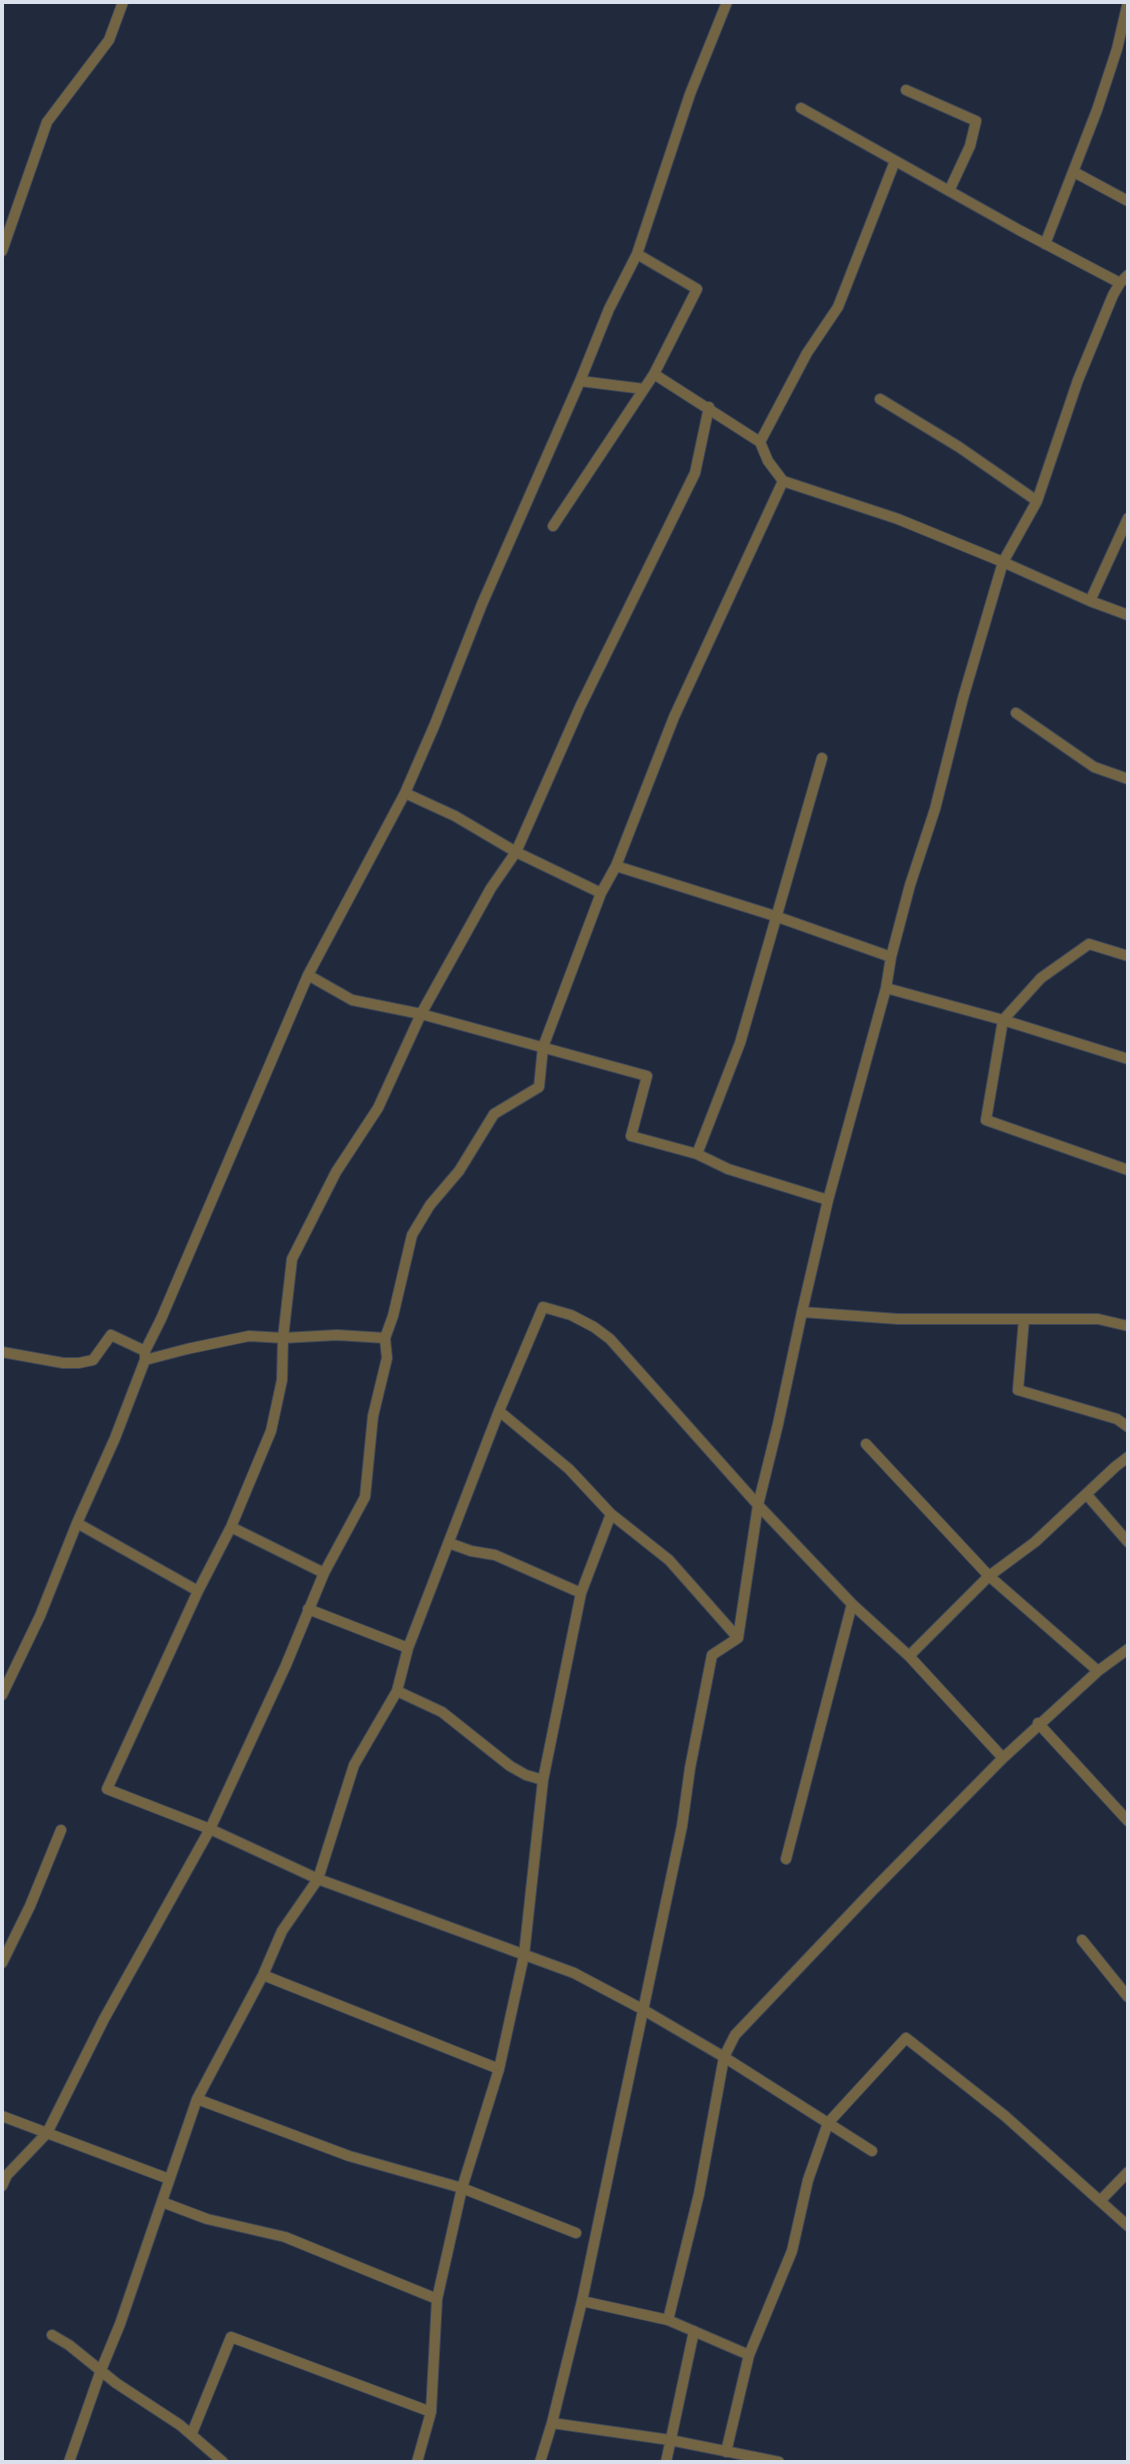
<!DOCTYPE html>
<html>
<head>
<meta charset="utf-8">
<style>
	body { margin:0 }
	#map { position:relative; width:1130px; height:2464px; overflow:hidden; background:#202a3c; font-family:Karla,sans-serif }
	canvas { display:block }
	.frame { position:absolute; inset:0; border:4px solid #dae1ed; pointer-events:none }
</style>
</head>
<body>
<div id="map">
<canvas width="1130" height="2464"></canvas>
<div class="frame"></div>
</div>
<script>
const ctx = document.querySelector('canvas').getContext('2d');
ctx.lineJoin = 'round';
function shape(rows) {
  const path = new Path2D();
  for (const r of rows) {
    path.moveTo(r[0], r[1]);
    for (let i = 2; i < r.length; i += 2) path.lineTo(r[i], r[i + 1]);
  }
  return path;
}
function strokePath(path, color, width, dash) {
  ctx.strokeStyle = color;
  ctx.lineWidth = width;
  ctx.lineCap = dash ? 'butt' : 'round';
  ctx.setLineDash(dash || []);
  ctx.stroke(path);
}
const minor = shape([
	[906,90,976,121,970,146,949,191],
	[801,108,1019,230,1120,283],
	[1074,172,1128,201],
	[1045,244,1097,110,1117,49,1128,2],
	[2,251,47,122,109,40,123,2],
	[654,374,760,442,768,461,783,481,898,519,1003,562,1090,601,1128,615],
	[580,381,644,389],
	[880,399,959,447,1037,501],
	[709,407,695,473,580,707,516,852,491,888,421,1014,378,1108,336,1172,292,1259,283,1338,282,1380,271,1431,231,1527,198,1591,107,1789,210,1829,318,1879,574,1973,642,2009,724,2057,872,2151],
	[760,442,807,353,838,307,895,161],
	[553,526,654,374,697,289,637,254],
	[1090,601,1128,518],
	[1016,713,1094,767,1128,779],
	[405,793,455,816,516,852,601,893],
	[616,866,775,916,891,957],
	[1128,956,1089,944,1041,978,1003,1020,986,1120,1128,1170],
	[308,975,352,1000,421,1014,647,1076,631,1136,697,1154,728,1169,828,1200],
	[886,988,1003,1020,1128,1059],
	[697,1154,740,1043,822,758],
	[802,1312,898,1319,1098,1319,1128,1326],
	[1024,1319,1018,1390,1117,1419,1128,1427],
	[2,1352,63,1363,79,1363,93,1360,111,1335,145,1351],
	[145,1360,187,1349,249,1336,283,1338,337,1335,385,1338],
	[499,1411,569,1469,611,1514,669,1560,738,1638],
	[866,1444,989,1576,1098,1671],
	[1087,1495,1128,1542],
	[77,1523,198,1591],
	[231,1527,324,1573],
	[449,1543,471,1551,495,1555,581,1593],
	[308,1609,408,1648],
	[909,1656,989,1576,1035,1542,1115,1467,1128,1457],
	[397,1691,442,1712,510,1766,526,1775,543,1780],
	[2,1695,40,1616,77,1523,115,1438,145,1360,145,1351,161,1319,308,975,405,793,435,724,482,604,580,381,609,309,637,254,690,94,727,2],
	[1038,1723,1128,1821],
	[786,1859,852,1604],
	[1082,1940,1128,1997],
	[2,1963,30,1906,61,1830],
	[263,1975,499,2069],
	[197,2099,349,2156,462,2188,576,2233],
	[2,2116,169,2179],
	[1128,2172,1100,2201,1128,2226],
	[2,2186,7,2175,47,2133,104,2019,210,1829,286,1665,324,1573,365,1497,373,1416,387,1358,385,1338,393,1316,412,1235,430,1205,459,1171,494,1114,539,1087,543,1047,601,893,616,866,674,717,783,481],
	[162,2202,207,2219,285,2237,437,2299],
	[582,2301,668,2320,749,2355],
	[668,2320,699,2194,724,2057,735,2035,872,1891,1003,1758,1098,1671,1128,1649],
	[52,2335,69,2345,116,2383,180,2425,223,2462],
	[552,2423,670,2440,779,2462],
	[192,2433,231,2337,431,2412],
	[726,2452,749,2355,792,2251,808,2180,828,2123,906,2038,1005,2116,1100,2201],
	[69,2462,101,2370,120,2324,197,2099,263,1975,282,1931,318,1879,354,1765,397,1691,408,1648,499,1411,543,1307,571,1315,594,1327,610,1339,758,1505,852,1604,909,1656,1003,1758],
	[417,2462,431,2412,437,2299,462,2188,499,2069,524,1955,543,1780,581,1593,611,1514],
	[540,2462,552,2423,582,2301,611,2162,682,1826,690,1768,712,1655,738,1638,758,1505,778,1424,802,1312,828,1200,886,988,891,957,910,885,935,809,963,698,1003,562,1037,501,1078,380,1113,295,1120,283,1128,275],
	[666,2462,694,2331]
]);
strokePath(minor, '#3e4758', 12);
strokePath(minor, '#736444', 10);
</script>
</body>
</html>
